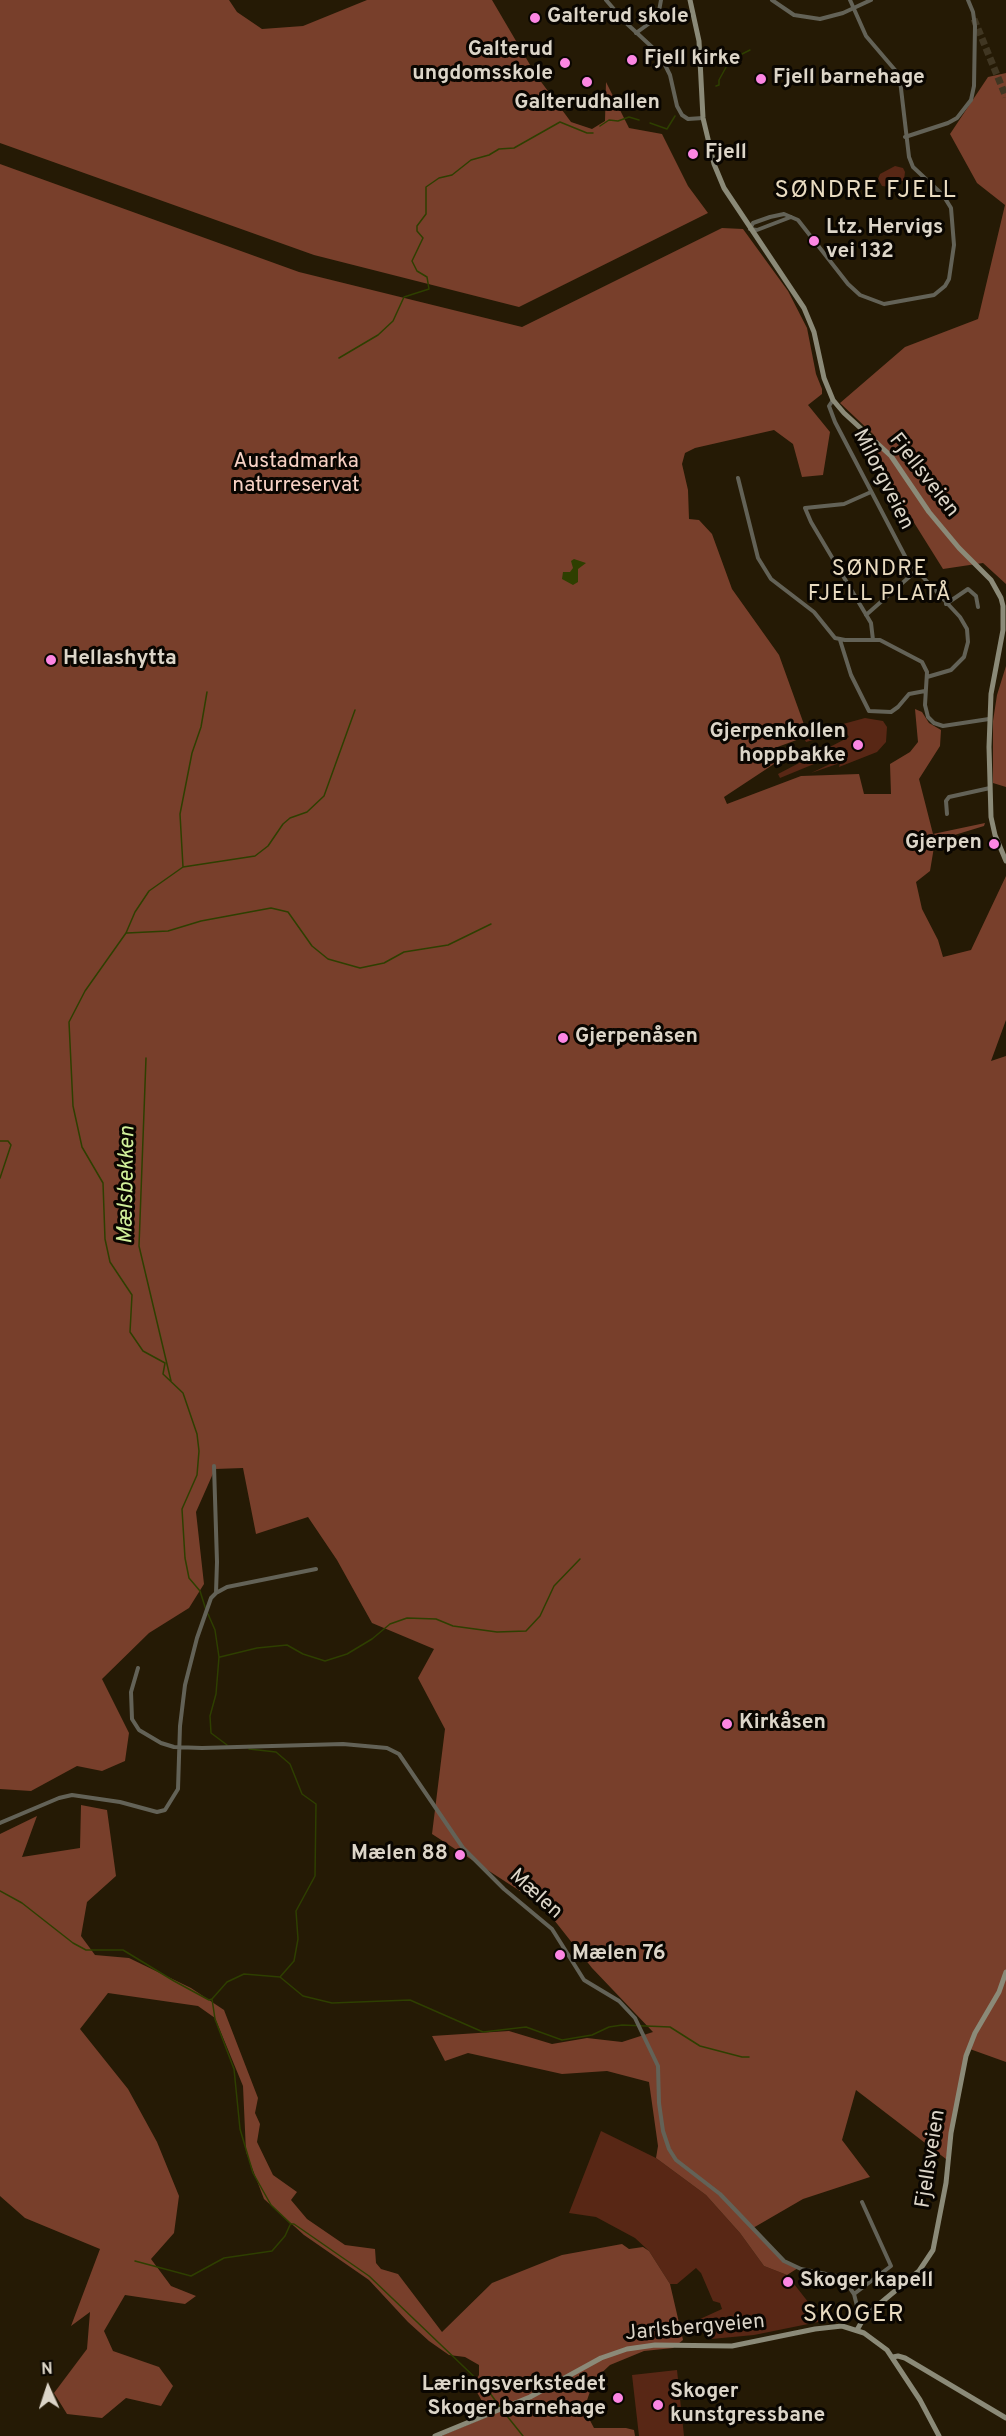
<!DOCTYPE html>
<html>
<head>
<meta charset="utf-8">
<style>
	body { margin:0 }
	#map { position:relative; width:1006px; height:2436px; overflow:hidden; background:#251a05; font-family:Overpass,sans-serif }
	canvas { display:block }
	.north { position:absolute; left:18px; top:2358px; width:60px; height:60px; -webkit-text-stroke:4px #0a0601; paint-order:stroke; rotate:357deg; font-size:16px; font-weight:700; line-height:24px; text-align:center; color:#dcd5c8 }
	.north::after { content:''; display:block; margin:auto; width:21px; height:27px; background:#dcd5c8; clip-path:polygon(50% 0,100% 100%,50% 72%,0 100%) }
</style>
</head>
<body>
<div id="map">
<canvas width="1006" height="2436"></canvas>
<div class="north">N</div>
</div>
<script>
const ctx = document.querySelector('canvas').getContext('2d');
ctx.lineJoin = 'round';
function fill(path, color) {
  ctx.fillStyle = color;
  ctx.fill(path, 'evenodd');
}
function shape(rows) {
  const path = new Path2D();
  for (const r of rows) {
    path.moveTo(r[0], r[1]);
    for (let i = 2; i < r.length; i += 2) path.lineTo(r[i], r[i + 1]);
  }
  return path;
}
function strokePath(path, color, width, dash) {
  ctx.strokeStyle = color;
  ctx.lineWidth = width;
  ctx.lineCap = dash ? 'butt' : 'round';
  ctx.setLineDash(dash || []);
  ctx.stroke(path);
}
function write(font, color, halo, rows, align = 'center') {
  ctx.font = font + ' Overpass,sans-serif';
  ctx.lineWidth = 6;
  ctx.setLineDash([]);
  ctx.textBaseline = 'middle';
  ctx.strokeStyle = halo;
  ctx.fillStyle = color;
  for (const [text, x, y, turn = 0] of rows) {
    ctx.save();
    ctx.translate(x, y);
    ctx.rotate((+turn || 0) * Math.PI / 180);
    ctx.textAlign = isNaN(turn) ? turn : align;
    if (halo) ctx.strokeText(text, 0, 0);
    ctx.fillText(text, 0, 0);
    ctx.restore();
  }
}
const green = shape([
	[895,166,903,168,905,172,904,180,890,187,882,186,878,179,880,174],
	[865,718,883,721,887,727,886,742,877,752,839,767,840,763,811,773,830,764,848,750,780,778,778,774,849,737,845,731,806,742,805,740,843,724],
	[601,2131,656,2158,706,2195,740,2233,764,2266,787,2275,823,2321,754,2335,711,2339,700,2319,722,2309,720,2303,713,2301,701,2273,696,2268,677,2284,670,2284,649,2251,635,2238,596,2217,569,2213],
	[677,2370,684,2436,639,2436,632,2375]
]);
const forest = shape([
	[0,0,229,0,237,12,262,29,303,26,367,0,492,0,536,75,571,122,592,129,605,121,606,82,629,128,662,134,688,186,708,213,519,307,314,255,0,143],
	[1006,73,1006,584,983,563,943,569,868,449,874,435,840,403,905,347,978,319,1005,205,977,183,950,134,988,77],
	[0,164,299,272,522,327,722,228,743,229,788,291,807,328,816,374,822,389,822,394,808,405,830,432,823,475,802,477,793,444,774,430,695,448,685,453,682,464,688,490,689,519,699,520,712,534,732,589,779,655,806,730,802,738,772,749,776,762,774,764,724,797,727,804,801,776,859,774,864,794,891,794,890,764,910,752,918,742,915,709,922,712,929,723,941,730,940,746,919,779,933,834,985,823,984,826,935,841,930,871,916,882,922,909,938,940,943,957,971,950,1006,876,1006,1020,991,1061,1006,1056,1006,2062,967,2048,946,2159,856,2090,842,2140,870,2177,803,2199,753,2228,779,2257,798,2268,787,2275,764,2266,740,2233,706,2195,656,2158,658,2146,649,2082,607,2071,562,2074,468,2053,445,2061,432,2036,509,2031,552,2044,587,2038,622,2042,653,2032,592,1968,543,1906,432,1834,445,1729,418,1678,434,1649,372,1623,337,1560,308,1517,256,1534,243,1468,215,1469,196,1512,204,1584,189,1608,149,1633,102,1679,129,1733,125,1761,102,1771,77,1766,31,1791,0,1789],
	[1006,666,1006,787,993,783,993,721,997,695],
	[81,1805,107,1810,116,1876,87,1902,81,1936,95,1955,129,1958,191,1988,224,2010,258,2098,255,2113,260,2124,257,2142,273,2175,297,2192,291,2200,307,2219,345,2245,375,2249,376,2263,381,2269,398,2274,442,2332,492,2283,562,2255,622,2244,629,2249,643,2247,649,2251,670,2284,683,2340,673,2348,644,2351,610,2365,594,2380,584,2409,594,2428,626,2428,634,2430,635,2436,441,2436,494,2414,492,2405,483,2403,473,2385,479,2375,479,2365,465,2357,449,2355,429,2341,408,2322,369,2280,304,2235,264,2199,246,2152,243,2086,215,2018,198,2006,108,1993,80,2029,128,2089,157,2142,179,2196,174,2233,151,2259,171,2286,196,2296,185,2304,125,2295,104,2331,113,2351,159,2367,173,2386,161,2406,126,2398,102,2418,67,2414,54,2393,87,2349,90,2312,71,2326,100,2249,25,2218,0,2196,0,1834,37,1816,22,1857,80,1848]
]);
const water = shape([
	[574,559,586,563,578,569,578,582,573,585,562,579,563,572,570,572,573,568,571,561]
]);
const stream = shape([
	[716,86,719,85,719,80,730,60,750,50],
	[650,123,667,129,675,116],
	[600,126,609,120,618,121,629,117,639,120],
	[339,358,378,335,393,321,404,297,429,289,427,277,417,271,412,261,423,238,417,231,417,226,426,214,426,187,439,178,452,175,471,160,489,155,499,149,514,148,560,122,587,133,593,133],
	[183,867,180,814,192,753,201,727,207,692],
	[127,933,168,931,201,921,271,908,288,912,312,946,328,959,360,968,384,963,404,952,448,945,491,924],
	[146,1058,139,1246,171,1381],
	[0,1141,8,1141,11,1145,0,1178],
	[206,1610,200,1591,189,1578,185,1558,182,1509,197,1475,199,1451,197,1434,183,1393,163,1374,165,1363,143,1351,130,1332,132,1295,110,1262,105,1239,103,1183,82,1147,73,1106,69,1022,85,991,126,933,135,912,149,891,183,867,255,856,268,846,283,824,290,818,307,812,324,796,355,710],
	[208,1614,215,1630,219,1657,216,1694,210,1716,211,1733,227,1745],
	[220,1657,257,1648,287,1645,303,1654,325,1661,347,1654,372,1639,390,1624,407,1618,436,1619,453,1626,497,1632,526,1631,540,1616,554,1586,580,1559],
	[249,1749,276,1752,290,1764,302,1794,316,1804,315,1876,296,1911,298,1939,294,1961,280,1977],
	[0,1891,22,1903,73,1943,86,1950,123,1950,174,1981,209,2000,212,1999],
	[135,2261,191,2276,224,2258,272,2251,285,2236,290,2225],
	[500,2407,487,2389,369,2276,294,2224,291,2224,271,2205,253,2173,240,2129,234,2069,215,2019,212,1999,227,1982,244,1974,280,1977,303,1996,332,2003,410,2000,483,2032,526,2027,562,2040,592,2035,609,2027,622,2025,670,2027,700,2046,742,2057,749,2057],
	[503,2411,523,2436]
]);
const highwayTunnel = shape([
	[974,19,1006,97]
]);
const street = shape([
	[606,0,625,22,652,47,663,61,670,75,677,106,682,115,688,119,703,118],
	[772,0,794,15,820,19,843,13,871,0],
	[636,33,658,17,661,0],
	[905,137,948,123,957,118,971,100,974,86,975,26,973,12,968,0],
	[750,229,753,223,770,217,784,214,798,220,848,284,860,295,884,304,934,295,945,286,949,279,954,245,951,208,943,195,913,167,909,157,900,80,895,70,866,36,850,0],
	[750,229,757,230,791,217],
	[833,400,829,406,835,422,907,560,960,617,967,629,968,642,964,657,951,670,927,677],
	[738,478,758,558,771,579,814,612,835,638,845,640,880,640,922,662,927,672,925,705,928,717,934,723,943,726,989,719],
	[871,492,844,504,805,508,811,522,871,623,873,640],
	[946,604,968,589,976,596,978,607],
	[866,615,916,571],
	[840,640,851,675,869,711,891,712,898,707,909,694,925,691],
	[947,814,946,801,949,797,990,788],
	[214,1466,217,1562,216,1593],
	[138,1668,131,1692,132,1719,139,1730,161,1743,174,1747,202,1748,343,1744,387,1748,399,1754,463,1848,504,1889,552,1929,584,1980,619,2001,635,2018,658,2066,659,2103,663,2131,669,2149,676,2160,720,2194,784,2261,801,2269,836,2276,845,2281,854,2294,857,2306,865,2316],
	[0,1823,59,1798,72,1795,120,1802,157,1812,165,1810,178,1789,180,1726,185,1685,197,1638,211,1598,216,1593,227,1587,316,1569],
	[854,2294,891,2266,862,2202]
]);
const secondary = shape([
	[690,0,699,41,703,118,714,164,724,188,804,308,814,332,824,378,833,400,844,413,891,456,929,512,959,548,991,580,1001,598,1003,606,1003,630,991,694,989,747,991,817,995,835,1006,861],
	[857,2330,865,2316,919,2271,933,2250,946,2183,951,2133,966,2056,975,2033,999,1992,1006,1972],
	[893,2357,898,2356,905,2358,1006,2418],
	[435,2436,530,2397,601,2358,627,2349,655,2345,732,2346,815,2329,842,2326,864,2333,887,2350,920,2400,939,2436]
]);
const markers = [
	[535,18,6,"#fc86e3"],
	[632,60,6,"#fc86e3"],
	[565,63,6,"#fc86e3"],
	[761,79,6,"#fc86e3"],
	[587,82,6,"#fc86e3"],
	[693,154,6,"#fc86e3"],
	[814,241,6,"#fc86e3"],
	[51,660,6,"#fc86e3"],
	[858,745,6,"#fc86e3"],
	[994,844,6,"#fc86e3"],
	[563,1038,6,"#fc86e3"],
	[727,1724,6,"#fc86e3"],
	[460,1855,6,"#fc86e3"],
	[560,1955,6,"#fc86e3"],
	[788,2282,6,"#fc86e3"],
	[618,2398,6,"#fc86e3"],
	[658,2405,6,"#fc86e3"]
];
const poiNames = [
	["Galterud skole",547,18],
	["Galterud",553,51,"right"],
	["ungdomsskole",553,75,"right"],
	["Fjell kirke",644,60],
	["Fjell barnehage",773,79],
	["Galterudhallen",587,104,"center"],
	["Fjell",705,154],
	["Ltz. Hervigs",826,229],
	["vei 132",826,253],
	["Hellashytta",63,660],
	["Gjerpenkollen",846,733,"right"],
	["hoppbakke",846,757,"right"],
	["Gjerpen",982,844,"right"],
	["Gjerpenåsen",575,1038],
	["Kirkåsen",739,1724],
	["Mælen 88",448,1855,"right"],
	["Mælen 76",572,1955],
	["Skoger kapell",800,2282],
	["Læringsverkstedet",606,2386,"right"],
	["Skoger barnehage",606,2410,"right"],
	["Skoger",670,2393],
	["kunstgressbane",670,2417]
];
const parkNames = [
	["Austadmarka",296,463],
	["naturreservat",296,487]
];
const streetNames = [
	["Fjellsveien",923,476,52],
	["Milorgveien",882,480,63],
	["Mælen",535,1895,42],
	["Fjellsveien",932,2159,-81],
	["Jarlsbergveien",695,2329,-5]
];
const neighbourhoodNames = [
	["SØNDRE",880,571],
	["FJELL PLATÅ",880,596]
];
const waterNames = [
	["Mælsbekken",128,1185,-89]
];
const quarterNames = [
	["SØNDRE FJELL",866,192],
	["SKOGER",854,2316]
];
fill(green, '#582715');
fill(forest, '#783f2b');
fill(water, '#2e3f00');
strokePath(stream, '#2e3f00', 1.5);
strokePath(highwayTunnel, '#403622', 7, [7, 3.5]);
strokePath(street, '#636257', 4);
strokePath(secondary, '#8b8a78', 5);
for (const [x, y, r, color] of markers) {
  const dot = new Path2D();
  dot.arc(x, y, r, 0, 2 * Math.PI);
  ctx.fillStyle = color;
  ctx.fill(dot);
  strokePath(dot, '#0a0601', 2);
}
write('bold 21px', '#dcd5c8', '#0a0601', poiNames, 'left');
write('21px', '#f7d1c4', '#0a0601', parkNames);
write('21px', '#dcd5c8', '#0a0601', streetNames);
ctx.letterSpacing = '1.5px';
write('22px', '#e9dbc0', '#0a0601', neighbourhoodNames);
ctx.letterSpacing = '0px';
write('italic 22px', '#d1f09a', '#0a0601', waterNames);
ctx.letterSpacing = '1.5px';
write('24px', '#e9dbc0', '#0a0601', quarterNames);
ctx.letterSpacing = '0px';
</script>
</body>
</html>
